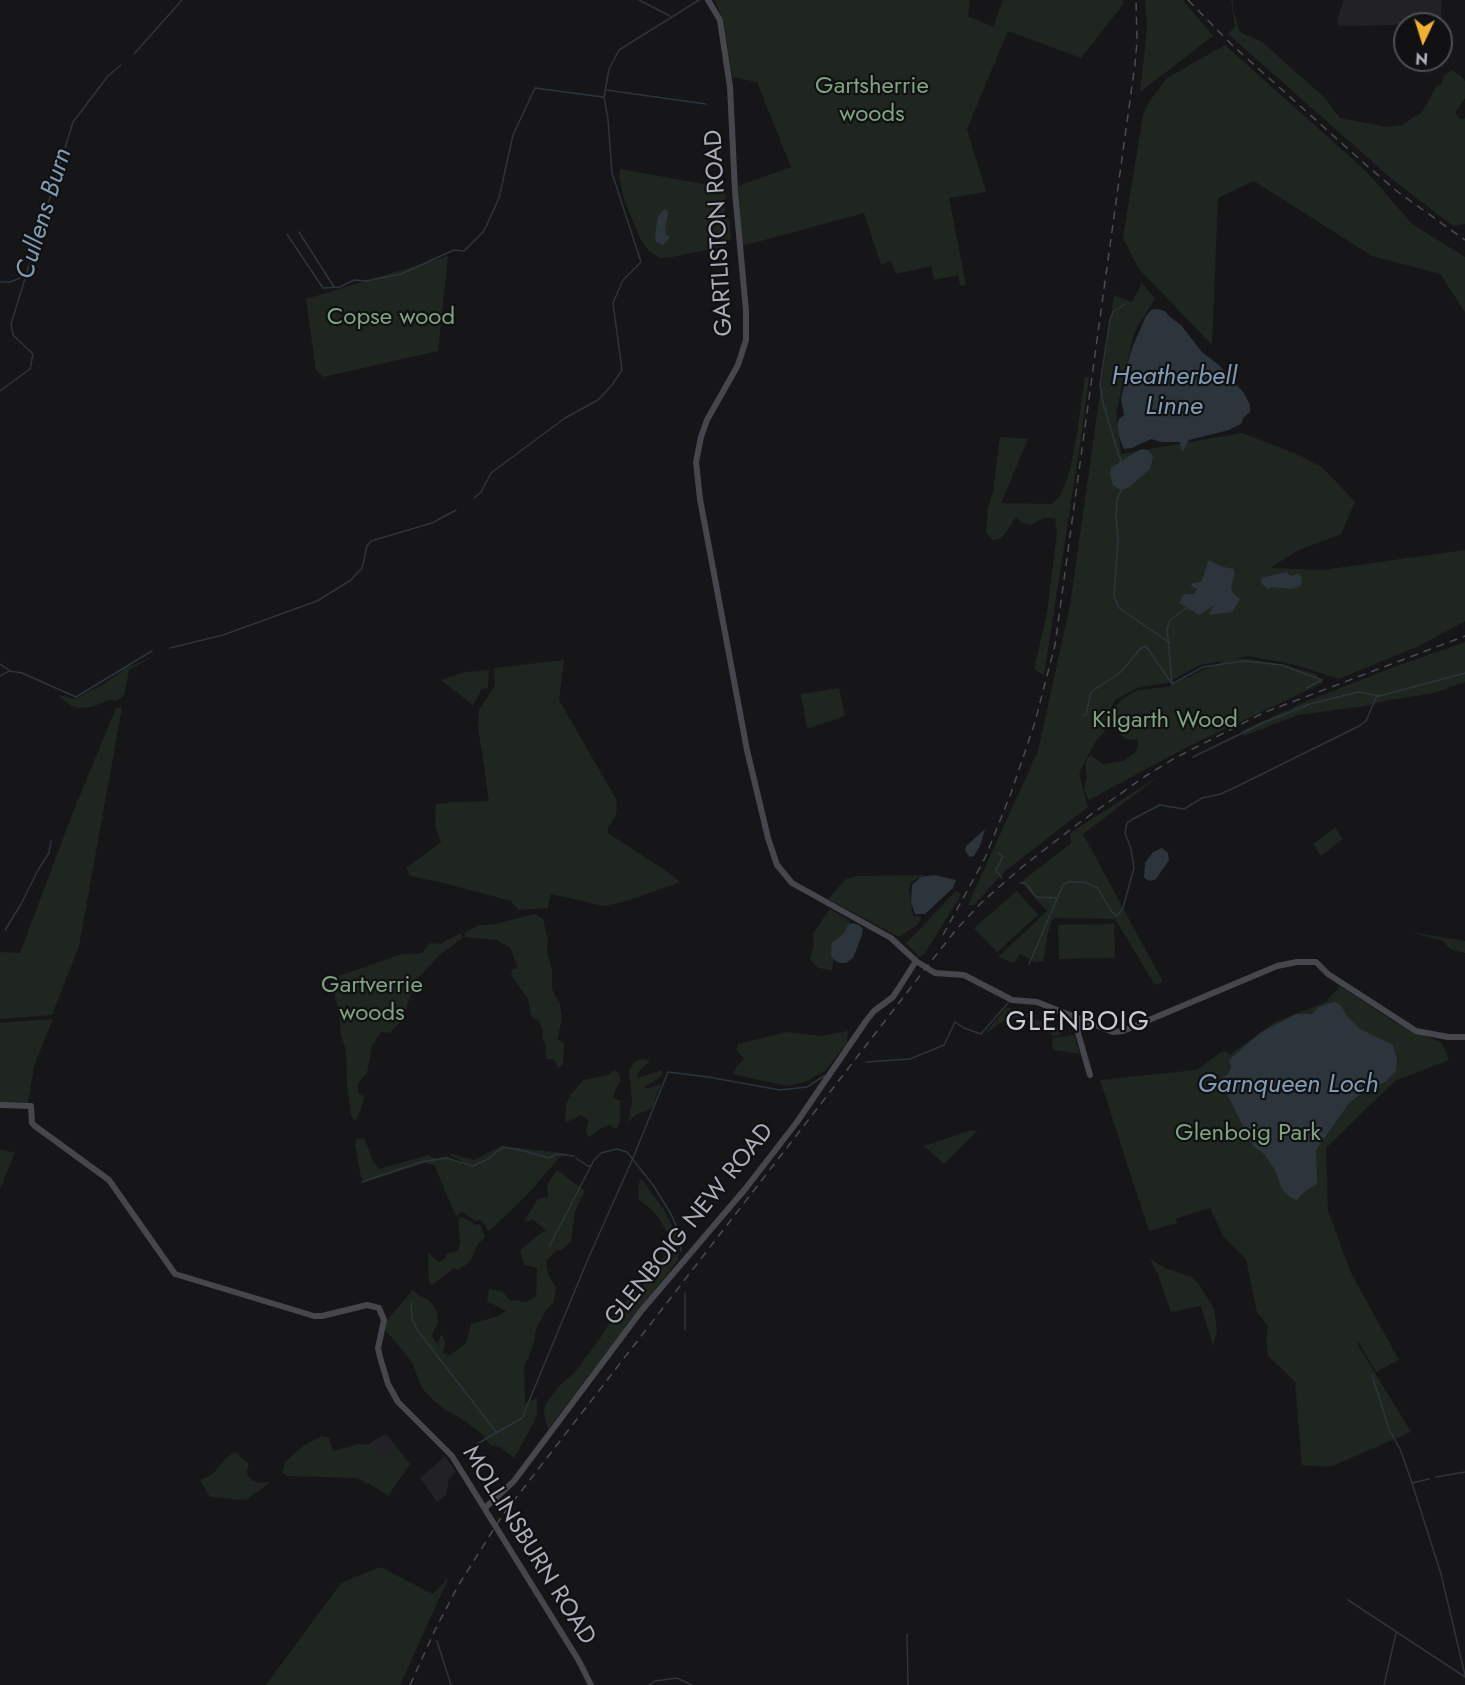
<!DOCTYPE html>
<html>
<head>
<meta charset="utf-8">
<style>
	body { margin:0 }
	#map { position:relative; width:1465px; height:1685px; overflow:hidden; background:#161618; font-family:Jost,sans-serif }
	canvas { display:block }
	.north { position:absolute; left:1393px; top:12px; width:60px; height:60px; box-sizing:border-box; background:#111113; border:2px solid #4d4f55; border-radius:50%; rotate:184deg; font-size:16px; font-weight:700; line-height:24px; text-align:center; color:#a8adb8 }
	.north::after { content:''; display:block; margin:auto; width:21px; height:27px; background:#f2b134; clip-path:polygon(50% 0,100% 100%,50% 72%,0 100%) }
</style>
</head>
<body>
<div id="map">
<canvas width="1465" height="1685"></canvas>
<div class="north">N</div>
</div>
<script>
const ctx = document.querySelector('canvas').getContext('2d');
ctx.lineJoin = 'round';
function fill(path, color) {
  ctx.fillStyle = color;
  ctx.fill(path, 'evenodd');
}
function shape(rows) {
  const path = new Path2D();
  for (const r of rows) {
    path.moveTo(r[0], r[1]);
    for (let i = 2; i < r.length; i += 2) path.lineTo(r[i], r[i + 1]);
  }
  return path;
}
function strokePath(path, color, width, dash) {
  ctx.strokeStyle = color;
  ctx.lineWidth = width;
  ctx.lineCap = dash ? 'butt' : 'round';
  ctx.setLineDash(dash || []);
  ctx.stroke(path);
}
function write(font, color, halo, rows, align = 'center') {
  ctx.font = font + ' Jost,sans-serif';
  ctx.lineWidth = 4.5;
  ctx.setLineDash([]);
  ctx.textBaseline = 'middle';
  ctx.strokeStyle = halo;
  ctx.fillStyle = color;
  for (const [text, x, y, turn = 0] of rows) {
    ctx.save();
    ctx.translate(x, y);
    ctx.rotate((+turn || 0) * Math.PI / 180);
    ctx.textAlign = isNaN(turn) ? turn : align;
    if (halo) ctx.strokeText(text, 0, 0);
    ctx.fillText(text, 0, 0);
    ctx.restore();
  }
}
const built = shape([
	[1344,0,1442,0,1441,17,1439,24,1339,26,1337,19],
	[386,1434,396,1446,382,1461,366,1445],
	[445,1456,456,1472,449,1479,446,1495,437,1502,420,1478]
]);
const green = shape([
	[715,0,970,0,968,16,993,27,1003,0,1122,0,1124,3,1081,58,1008,31,967,129,986,192,949,198,966,285,960,286,958,275,934,280,931,266,896,274,891,261,881,265,864,213,742,246,738,186,791,167,757,82,732,77,724,23],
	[1145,0,1183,0,1213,36,1140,92,1147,29],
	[1231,0,1233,0,1233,9,1240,32,1262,42,1324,97,1340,118,1387,127,1402,125,1422,112,1437,85,1441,84,1444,75,1452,70,1461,76,1465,81,1465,98,1455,113,1460,119,1465,118,1465,224,1453,226,1393,180,1228,34,1235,27],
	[1225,45,1367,172,1412,224,1465,257,1465,312,1440,274,1372,256,1254,181,1218,198,1212,345,1139,269,1123,238,1143,115,1149,102,1167,78],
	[620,169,726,188,725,213,730,222,731,238,726,246,672,257,660,258,649,251,641,240,624,200,619,177],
	[448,256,438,351,323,377,316,370,306,299],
	[1142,283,1155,299,1137,327,1133,337,1116,413,1121,454,1242,433,1299,455,1323,468,1355,502,1341,534,1297,551,1270,568,1323,570,1465,550,1465,621,1421,645,1339,679,1292,664,1248,656,1234,659,1249,659,1282,665,1316,674,1323,683,1189,746,1089,800,1084,789,1087,777,1085,764,1090,755,1103,764,1123,761,1136,752,1138,740,1125,739,1112,725,1109,714,1121,700,1138,690,1167,687,1223,661,1200,665,1167,683,1139,687,1115,700,1103,726,1106,729,1104,732,1095,742,1079,773,1088,807,1005,871,974,905,968,905,1038,751,1070,605,1114,295,1132,302],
	[1085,377,1089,377,1080,445,1044,675,1034,669,1047,613,1057,533,1055,518,1044,518,1030,525,1021,522,1016,517,1002,538,992,540,986,532,988,507,993,492,1000,437,1028,439,1001,503,1052,504,1060,496,1070,470,1077,433],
	[1465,642,1465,682,1434,693,1384,701,1365,706,1298,715,1244,736,1241,731,1307,701,1394,667],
	[154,656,129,670,124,696,115,701,112,699,92,707,78,708,70,705,58,695,75,699,104,684,126,668],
	[564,660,559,700,616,799,617,809,615,817,608,827,608,833,668,872,680,882,624,902,603,906,551,894,548,908,518,910,511,901,444,883,410,876,406,868,441,842,435,826,436,804,454,802,489,801,478,727,479,710,495,685,494,668],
	[489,670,488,688,482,689,473,705,441,680,465,672],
	[839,688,845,716,807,729,801,694],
	[116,708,122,708,79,946,52,1015,0,1019,0,952,20,953,73,812],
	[1162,774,1083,834,1163,982,1155,985,1115,919,1056,918,1052,920,1048,932,1043,961,1035,962,1020,954,1014,963,998,957,1047,911,1021,882,1071,843,1070,833],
	[1335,828,1343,839,1321,856,1313,844],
	[925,875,911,882,909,889,913,916,921,917,917,925,901,936,897,936,828,899,846,879,857,876],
	[1017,891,1038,915,997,952,974,928],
	[955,892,961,893,958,900,925,953,919,957,906,943],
	[830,909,850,921,849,928,833,959,832,970,818,968,810,959,814,944,813,933],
	[535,914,543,919,548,940,547,952,552,971,552,989,560,1004,562,1020,557,1039,564,1043,563,1065,558,1068,557,1064,553,1059,546,1059,545,1043,542,1039,543,1031,539,1021,531,1016,528,999,511,975,512,970,518,967,510,948,497,940,465,937,465,932,479,925,492,925],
	[1114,924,1115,958,1059,959,1058,925],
	[1410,932,1465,941,1465,953,1450,949,1443,941],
	[461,933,463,938,441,954,416,980,403,1018,398,1025,389,1033,381,1032,372,1046,367,1073,358,1083,358,1093,365,1097,356,1121,351,1116,347,1083,346,1050,341,1035,339,1010,335,999,333,978,402,954,422,953,430,943,440,944],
	[1340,986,1393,1021,1442,1043,1449,1060,1395,1081,1326,1148,1328,1211,1352,1275,1399,1360,1376,1372,1358,1341,1358,1345,1411,1432,1330,1467,1302,1465,1295,1382,1268,1356,1266,1340,1268,1326,1257,1312,1246,1259,1223,1236,1210,1208,1175,1219,1178,1223,1149,1231,1100,1080,1196,1070,1220,1053,1226,1051,1229,1055,1275,1022,1326,1002],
	[1007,1007,1010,1008,1012,1013,1030,1014,1036,1020,1055,1026,1060,1028,1061,1035,1052,1036,1049,1028,1035,1030,1032,1017,1010,1019,998,1024,988,1033,986,1032],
	[53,1019,34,1066,28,1104,0,1103,0,1023],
	[848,1031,847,1043,825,1071,803,1083,787,1086,733,1074,737,1066,744,1059,737,1050,738,1044,786,1032,821,1036],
	[1074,1035,1080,1054,1053,1050,1052,1038],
	[642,1059,650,1061,639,1071,637,1078,662,1070,663,1074,658,1079,644,1087,648,1089,661,1084,652,1108,634,1116,628,1123,632,1102,629,1070,634,1062],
	[615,1070,619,1074,621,1081,616,1088,613,1097,620,1101,620,1122,616,1129,609,1125,601,1128,589,1137,586,1132,588,1120,581,1115,565,1123,566,1104,571,1094,583,1080,608,1075],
	[978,1130,944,1164,924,1146,968,1131],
	[364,1138,373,1161,379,1169,428,1155,436,1159,447,1156,463,1164,464,1166,463,1162,451,1156,449,1153,474,1160,502,1146,570,1154,560,1157,525,1197,489,1231,481,1220,476,1221,462,1212,456,1216,434,1165,425,1163,365,1182,361,1177,355,1145,356,1139],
	[0,1149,15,1153,0,1189],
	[557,1170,585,1191,575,1211,571,1241,562,1250,556,1251,546,1261,548,1274,556,1288,554,1302,547,1309,536,1329,533,1345,524,1368,525,1403,537,1398,537,1414,533,1424,514,1458,500,1447,490,1445,482,1434,458,1416,445,1410,431,1398,422,1388,412,1363,405,1353,386,1331,386,1321,413,1290,421,1297,429,1300,437,1311,438,1322,432,1335,437,1344,442,1334,445,1342,443,1353,450,1355,466,1343,471,1324,498,1316,506,1311,487,1301,489,1289,502,1291,509,1300,526,1302,536,1297,537,1268,524,1265,520,1251,533,1239,546,1230,533,1220,523,1222,538,1199,548,1197,547,1185],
	[640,1179,644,1181,651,1193,663,1208,677,1235,679,1250,678,1260,548,1429,544,1415,545,1405,560,1385,574,1373,590,1352,603,1334,612,1317,627,1299,641,1289,651,1270,659,1264,667,1252,670,1237,660,1220,650,1208,639,1200,638,1189],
	[463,1217,476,1225,480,1224,485,1237,478,1244,470,1262,458,1270,454,1268,432,1285,429,1282,428,1253,439,1262,446,1258,446,1254,458,1251,460,1241,458,1222,459,1218],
	[1150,1259,1165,1268,1191,1277,1198,1283,1214,1309,1217,1331,1213,1346,1201,1306,1171,1312,1158,1275],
	[322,1436,329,1438,333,1451,359,1444,366,1445,382,1461,396,1446,410,1464,388,1496,375,1487,356,1478,287,1476,282,1472,285,1462,303,1446],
	[235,1452,249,1464,246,1474,252,1480,258,1483,271,1482,246,1500,210,1497,200,1480,213,1474,226,1458],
	[380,1567,433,1594,449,1577,400,1685,266,1685,341,1583]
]);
const water = shape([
	[664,209,667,210,668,213,665,229,666,234,670,237,663,245,656,242,655,234,658,217],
	[1157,309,1165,311,1170,317,1181,325,1202,352,1219,365,1244,393,1250,405,1250,412,1243,418,1242,423,1229,430,1189,440,1182,453,1180,442,1162,442,1151,439,1132,448,1124,449,1120,440,1117,426,1119,419,1124,415,1121,398,1125,383,1126,368,1133,346,1146,316,1151,310],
	[1145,449,1150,452,1153,457,1150,469,1128,488,1121,490,1117,488,1113,485,1110,475,1111,468,1139,450],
	[1209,560,1223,567,1234,569,1234,576,1231,587,1233,593,1240,599,1232,612,1209,615,1213,606,1199,615,1179,603,1184,594,1194,594,1197,589,1191,586,1192,583,1201,582],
	[1287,572,1290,576,1298,574,1302,577,1301,586,1291,589,1272,587,1268,589,1262,584,1261,579,1264,577],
	[985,829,980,846,974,856,970,857,965,851,966,846],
	[1162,848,1168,853,1169,860,1156,879,1150,881,1144,878,1145,863,1153,852],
	[934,875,956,880,953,888,925,914,915,914,911,902,912,885,921,877],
	[853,923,859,925,863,929,862,935,853,958,846,963,840,963,834,960,831,955,832,943,845,932,848,925],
	[1334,1002,1340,1004,1347,1016,1360,1029,1393,1045,1397,1059,1396,1071,1385,1082,1366,1090,1349,1103,1316,1150,1317,1184,1304,1192,1297,1200,1290,1197,1282,1189,1275,1170,1264,1154,1253,1146,1227,1094,1222,1077,1227,1075,1231,1068,1229,1060,1260,1033,1296,1014,1312,1014,1319,1007]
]);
const stream = shape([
	[639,0,670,16],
	[134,54,182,0],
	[606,90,706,104],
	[299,232,334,287],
	[287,234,323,288,340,287,354,280,366,281,401,274,454,250,464,251,484,231,499,198,513,135,535,88,603,97],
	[0,282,10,282,20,278,27,273],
	[0,391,30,369,33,354,13,335,11,324,73,122,108,76,121,65],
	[1119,456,1103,403,1100,384,1110,320,1113,312,1125,304],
	[1120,457,1121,462],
	[1121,490,1117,500,1116,516,1118,540,1114,596,1119,608,1170,643],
	[474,498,481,492,491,473,565,418,598,400,612,385,622,370,613,303,623,280,641,262,612,173,608,119,604,97,609,69,619,50,699,0],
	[170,648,223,635,317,601,351,580,362,568,367,546,371,541,432,523,456,510],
	[0,664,9,670],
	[0,676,9,671,22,673,76,697,152,651],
	[1172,682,1167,629,1170,620,1186,608],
	[1083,716,1086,715,1091,692,1121,672,1141,648,1146,646,1172,684,1203,667,1244,661,1282,665,1322,680,1306,688],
	[1193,757,1265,722,1310,704,1358,692,1379,696],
	[998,853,1003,857,996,870,1002,878],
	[1020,883,1026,883,1036,897,1056,898],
	[5,930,21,904,38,870,49,853,51,841],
	[1029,964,1063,885,1068,882,1084,882,1098,888,1111,911,1117,916,1123,908,1134,868,1131,849,1125,833,1127,823,1131,820,1160,805,1184,809,1202,798,1221,794,1244,783,1359,726,1366,721,1376,697,1465,673],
	[866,1062,910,1059,944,1045,955,1022,964,1028,981,1034,1008,1003],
	[576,1158,588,1166,591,1166],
	[362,1182,421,1162,446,1158,473,1166,488,1159,503,1147,520,1150,549,1158,557,1154,574,1156],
	[549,1247,594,1160,601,1153,617,1149,627,1152,653,1185,671,1214,679,1233,681,1251],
	[685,1293,685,1330],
	[411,1303,412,1319,418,1331,497,1433],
	[1372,1375,1389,1429,1400,1449,1412,1483],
	[477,1444,522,1418,588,1259,633,1158,668,1072,708,1077,780,1090,807,1087,824,1076],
	[1436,1477,1465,1472],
	[1429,1479,1412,1483,1441,1574,1465,1675],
	[1348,1600,1465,1677],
	[907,1634,908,1685],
	[437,1641,451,1685],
	[649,1685,655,1681,677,1678,692,1685],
	[1384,1685,1396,1633]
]);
const secondary = shape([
	[708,0,720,20,730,87,735,191,746,311,746,340,738,365,707,420,701,437,696,462,700,499,747,750,768,838,777,865,792,883,891,938,916,961,935,973,964,975,1012,1000,1037,1002,1113,1032,1123,1031,1277,966,1297,962,1316,962,1328,974,1416,1031,1448,1037,1465,1037],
	[1080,1019,1078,1033,1090,1075],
	[0,1105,31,1106,32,1123,35,1126,109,1180,175,1274,314,1316,322,1316,367,1305,379,1308,384,1320,378,1348,380,1357,388,1384,398,1402,452,1456,579,1661,591,1685],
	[485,1508,514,1481,642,1310,746,1188,797,1122,866,1021,874,1011,893,997,916,961]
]);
const rail = shape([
	[1188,0,1231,44,1366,165,1398,192,1465,240],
	[943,935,985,858,1011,793,1035,722,1055,645,1135,64,1137,42,1136,0],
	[410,1685,435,1630,458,1586,502,1516,922,973,955,931,982,902,1022,867,1079,823,1144,777,1175,758,1263,713,1465,636]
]);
const parkNames = [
	["Gartsherrie",872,87],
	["woods",872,115],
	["Copse wood",391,318],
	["Kilgarth Wood",1165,721],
	["Gartverrie",372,986],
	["woods",372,1014],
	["Glenboig Park",1248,1134]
];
const streetNames = [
	["GARTLISTON ROAD",720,233,-93],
	["GLENBOIG NEW ROAD",690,1225,-51],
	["MOLLINSBURN ROAD",528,1546,58]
];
const waterNames = [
	["Cullens Burn",45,214,-73],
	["Heatherbell",1174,378],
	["Linne",1174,408],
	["Garnqueen Loch",1288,1086]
];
const quarterNames = [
	["GLENBOIG",1078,1023]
];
fill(built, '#222225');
fill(green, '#1e261f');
fill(water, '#2c353c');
strokePath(stream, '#2c353c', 1.5);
strokePath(secondary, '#45474d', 6);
strokePath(rail, '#4a4c52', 1.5, [8, 6]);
write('24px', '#7fa381', '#111113', parkNames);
write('24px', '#a8adb8', '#111113', streetNames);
write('italic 26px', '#7f9bb3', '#111113', waterNames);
ctx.letterSpacing = '1.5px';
write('27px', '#c9ccd4', '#111113', quarterNames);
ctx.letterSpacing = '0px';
</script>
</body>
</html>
